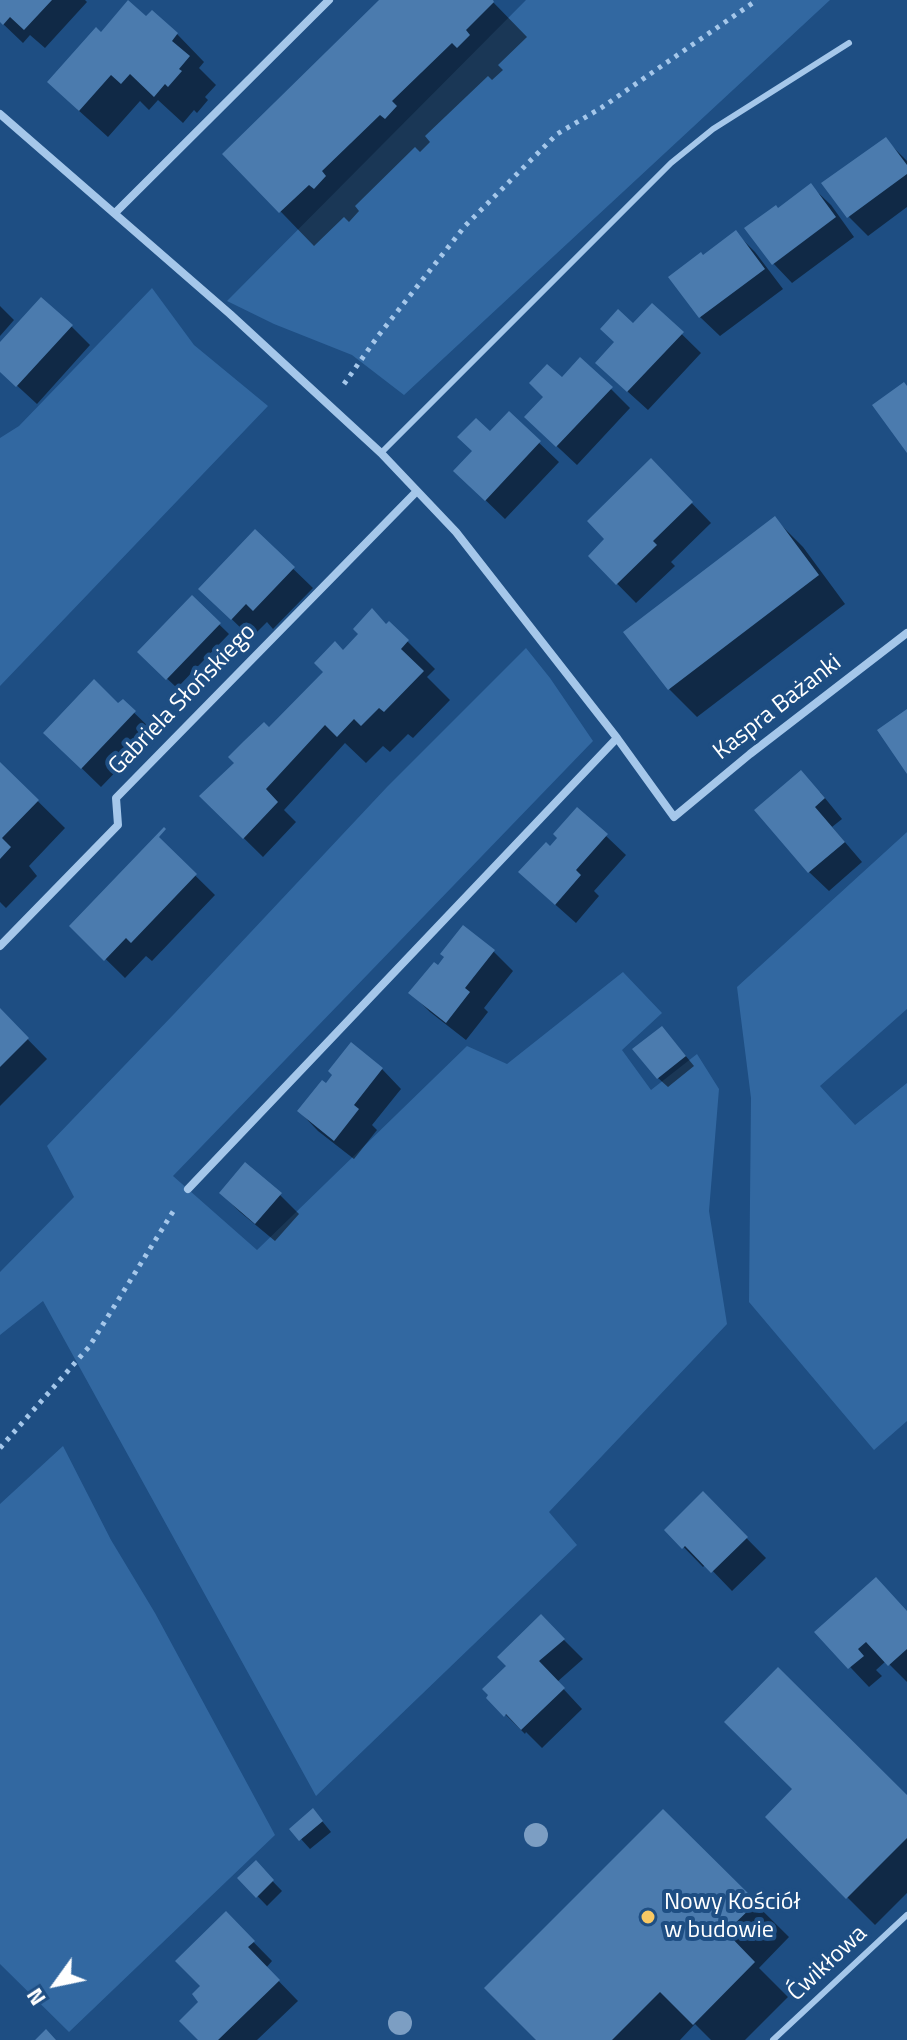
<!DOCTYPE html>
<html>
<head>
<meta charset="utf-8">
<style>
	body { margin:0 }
	#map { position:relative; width:907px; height:2040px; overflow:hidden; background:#1e4e83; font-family:"Titillium Web",sans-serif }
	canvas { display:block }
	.north { position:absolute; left:16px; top:1944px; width:80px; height:80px; -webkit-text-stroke:6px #1e4e83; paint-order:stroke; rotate:237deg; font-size:22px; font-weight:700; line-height:32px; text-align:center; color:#fff }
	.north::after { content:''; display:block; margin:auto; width:28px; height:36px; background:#fff; clip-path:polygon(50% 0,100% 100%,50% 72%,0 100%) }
</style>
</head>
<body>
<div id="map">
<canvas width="907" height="2040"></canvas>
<div class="north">N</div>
</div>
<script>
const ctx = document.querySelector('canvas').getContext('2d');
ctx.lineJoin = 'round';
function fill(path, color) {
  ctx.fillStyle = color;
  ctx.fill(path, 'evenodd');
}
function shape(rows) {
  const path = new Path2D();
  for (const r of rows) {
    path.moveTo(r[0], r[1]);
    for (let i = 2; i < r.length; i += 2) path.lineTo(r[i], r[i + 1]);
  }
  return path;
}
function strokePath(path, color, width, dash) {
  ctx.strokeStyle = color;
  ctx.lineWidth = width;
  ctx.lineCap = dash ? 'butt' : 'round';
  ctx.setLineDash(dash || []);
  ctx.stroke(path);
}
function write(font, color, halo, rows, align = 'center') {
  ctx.font = font + ' "Titillium Web",sans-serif';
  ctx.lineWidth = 8;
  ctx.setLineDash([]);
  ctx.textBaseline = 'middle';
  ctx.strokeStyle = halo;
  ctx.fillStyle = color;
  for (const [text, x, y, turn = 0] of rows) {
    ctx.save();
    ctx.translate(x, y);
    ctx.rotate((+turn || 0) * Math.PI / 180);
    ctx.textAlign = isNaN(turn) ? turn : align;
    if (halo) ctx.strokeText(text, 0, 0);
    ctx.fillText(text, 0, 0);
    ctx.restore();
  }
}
const green = shape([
	[526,0,830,0,404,395,352,355,274,324,227,301],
	[152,288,194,345,268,406,0,686,0,438,19,426],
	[526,648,550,678,593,741,173,1176,257,1250,467,1046,507,1064,623,972,662,1013,622,1050,651,1090,697,1054,719,1089,709,1211,727,1324,549,1512,577,1545,316,1796,43,1301,0,1335,0,1272,74,1197,47,1146,174,1014,387,787],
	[907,832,907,1009,820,1086,855,1125,907,1083,907,1421,874,1450,749,1302,751,1098,737,987],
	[63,1446,111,1540,155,1613,275,1835,69,2032,0,1964,0,1504]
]);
const shadow = shape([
	[0,0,85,0,87,2,45,48,30,35,23,43,0,21],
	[382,0,491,0,527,37,498,65,503,70,492,80,488,76,425,136,430,142,420,152,415,147,355,206,359,211,349,222,344,217,314,246,225,154],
	[146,19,177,34,204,62,199,68,216,85,205,97,208,100,197,113,194,110,183,123,158,100,149,110,140,101,108,137,77,109,101,34],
	[886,140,907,161,907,207,868,236,849,217],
	[811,186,831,205,854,237,792,283,773,263],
	[736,233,755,252,783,289,720,336,700,317,703,257],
	[652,305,701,353,648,410,617,382,633,325],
	[0,306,14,320,0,336],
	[71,326,90,345,37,404,0,370,0,345],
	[562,380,611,389,630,408,577,465,546,436],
	[509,414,559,462,505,519,475,490,491,434],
	[651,461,711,523,671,562,675,566,636,603,590,556,607,539],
	[775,519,803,547,845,604,697,717,669,689],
	[255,532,313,588,273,629,267,622,251,638,201,589],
	[192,598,229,634,177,688,139,652],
	[389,623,435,669,427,677,450,700,413,738,408,734,390,752,383,746,366,763,345,743,284,810,296,822,263,857,201,796,269,730,343,652],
	[123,702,154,732,101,787,65,752],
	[0,764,65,828,29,866,37,876,6,908,0,902],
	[820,792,842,819,832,827,862,862,829,891,809,872,757,811],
	[606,836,626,855,594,891,599,896,576,923,540,891,550,849],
	[157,838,215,895,152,961,146,956,125,978,72,926],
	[463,927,494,952,513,971,484,1008,488,1012,466,1040,430,1012,411,993,438,968],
	[0,1011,47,1059,0,1106],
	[671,1038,694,1066,668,1087,658,1078],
	[382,1069,401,1089,372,1125,377,1130,354,1159,318,1131,299,1111,327,1086],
	[221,1193,280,1195,299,1214,275,1241,240,1212],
	[703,1494,766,1558,732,1591,706,1564,703,1567,667,1530],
	[907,1612,907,1682,886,1661,876,1670,882,1676,869,1687,817,1632],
	[541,1617,583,1659,557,1682,582,1709,542,1748,526,1732,525,1734,489,1698],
	[907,1798,907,1893,875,1925,767,1817],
	[663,1812,789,1937,759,1968,788,1997,745,2040,711,2040,695,2024,680,2040,538,2040],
	[322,1821,331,1832,310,1849,301,1839],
	[255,1863,282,1891,267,1906,240,1878],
	[226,1914,272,1961,266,1968,298,2001,257,2040,201,2040,202,1986]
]);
const building = shape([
	[0,0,52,0,24,30,10,17,3,25,0,22],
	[128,0,146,16,152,10,178,33,172,41,190,56,179,69,182,71,168,87,165,84,154,97,130,74,121,84,111,75,79,111,47,82,96,27,101,32],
	[379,0,493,0,494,2,466,30,470,35,457,48,452,43,392,101,397,106,385,119,380,115,322,171,326,176,314,189,309,185,279,213,222,154],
	[886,137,907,165,907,174,847,218,821,183],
	[811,183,836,217,772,265,744,228,776,205,778,208],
	[736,230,765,269,699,318,668,277,701,252,703,255],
	[41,297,73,325,16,387,0,372,0,342],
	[652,303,684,332,627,392,595,363,614,342,600,329,618,309,633,323],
	[580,357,613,387,556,447,524,417,543,397,529,383,547,364,562,377],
	[904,382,907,386,907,453,872,405],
	[509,411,541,441,485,501,453,471,472,451,457,437,476,418,490,431],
	[651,458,693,502,653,541,657,545,616,585,588,556,604,539,587,521],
	[775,516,819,575,668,690,623,632],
	[255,529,295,567,253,611,246,604,231,620,198,589],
	[192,595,221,623,166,680,137,652],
	[372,608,386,624,389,621,409,640,401,649,424,671,384,712,379,708,361,726,354,719,337,737,325,725,266,789,278,802,243,839,199,796,234,763,228,757,244,741,264,722,269,727,323,672,314,663,335,641,343,650,358,634,353,629],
	[94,679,118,703,123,699,136,711,81,769,43,733],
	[907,709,907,774,877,730],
	[0,762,39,800,2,838,11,847,0,859],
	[801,770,825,798,815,807,845,842,808,873,754,810],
	[577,807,608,834,576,870,581,875,555,905,518,872,546,842,550,846,557,838,553,834],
	[164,827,166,829,159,837,197,874,131,943,126,938,104,961,69,926],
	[463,925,495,950,465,988,470,992,446,1023,408,993,434,962,438,965,444,957,440,954],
	[0,1008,29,1038,0,1067],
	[662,1026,686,1056,657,1079,632,1049],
	[351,1042,383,1068,354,1105,359,1109,334,1141,297,1111,322,1080,326,1083,332,1075,328,1071],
	[245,1162,282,1193,255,1224,219,1193],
	[703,1491,748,1537,711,1573,685,1546,682,1549,664,1530],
	[876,1577,907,1611,907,1649,888,1666,866,1642,858,1649,864,1656,848,1669,814,1632],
	[541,1614,565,1639,539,1661,565,1688,521,1730,506,1714,504,1717,486,1698,488,1695,482,1689,506,1666,497,1657],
	[778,1667,907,1795,907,1838,846,1899,765,1817,792,1789,724,1722],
	[313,1808,323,1821,299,1841,289,1829],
	[663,1809,757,1902,726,1932,755,1962,693,2025,660,1992,612,2040,536,2040,484,1988],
	[256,1860,274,1880,256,1898,237,1878],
	[226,1911,255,1941,248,1947,280,1980,218,2040,198,2040,179,2021,198,2002,192,1994,200,1986,175,1961],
	[46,2029,56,2040,35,2040]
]);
const path = shape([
	[344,384,378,336,465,226,557,134,601,108,757,0],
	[0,1448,89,1347,174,1210]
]);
const service = shape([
	[381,453,671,163,713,129,849,43],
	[773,2040,907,1915]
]);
const minor = shape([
	[0,114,230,314,381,453,456,532,617,738,674,817,750,754,907,633],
	[115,213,329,0],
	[0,946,118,825,116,798,417,491],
	[188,1189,617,738]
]);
const trees = [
	[536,1835],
	[400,2023]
];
const markers = [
	[648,1917,8,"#f8c864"]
];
const streetNames = [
	["Gabriela Słońskiego",183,700,-46],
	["Kaspra Bażanki",778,708,-38],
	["Ćwikłowa",828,1964,-43]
];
const poiNames = [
	["Nowy Kościół",664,1903],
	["w budowie",664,1931]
];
fill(green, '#3268a1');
fill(shadow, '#0007');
fill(building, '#4b7bae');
strokePath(path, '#a5c7ea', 5, [4, 6]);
strokePath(service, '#a5c7ea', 6);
strokePath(minor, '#a5c7ea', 8);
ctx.fillStyle = '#7c9ec3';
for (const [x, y] of trees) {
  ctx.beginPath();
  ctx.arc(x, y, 12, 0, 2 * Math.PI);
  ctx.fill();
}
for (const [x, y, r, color] of markers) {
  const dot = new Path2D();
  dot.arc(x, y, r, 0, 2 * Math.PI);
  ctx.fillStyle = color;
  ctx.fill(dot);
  strokePath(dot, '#1e4e83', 3);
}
write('24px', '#fff', '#1e4e83', streetNames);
write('24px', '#fff', '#1e4e83', poiNames, 'left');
</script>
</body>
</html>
